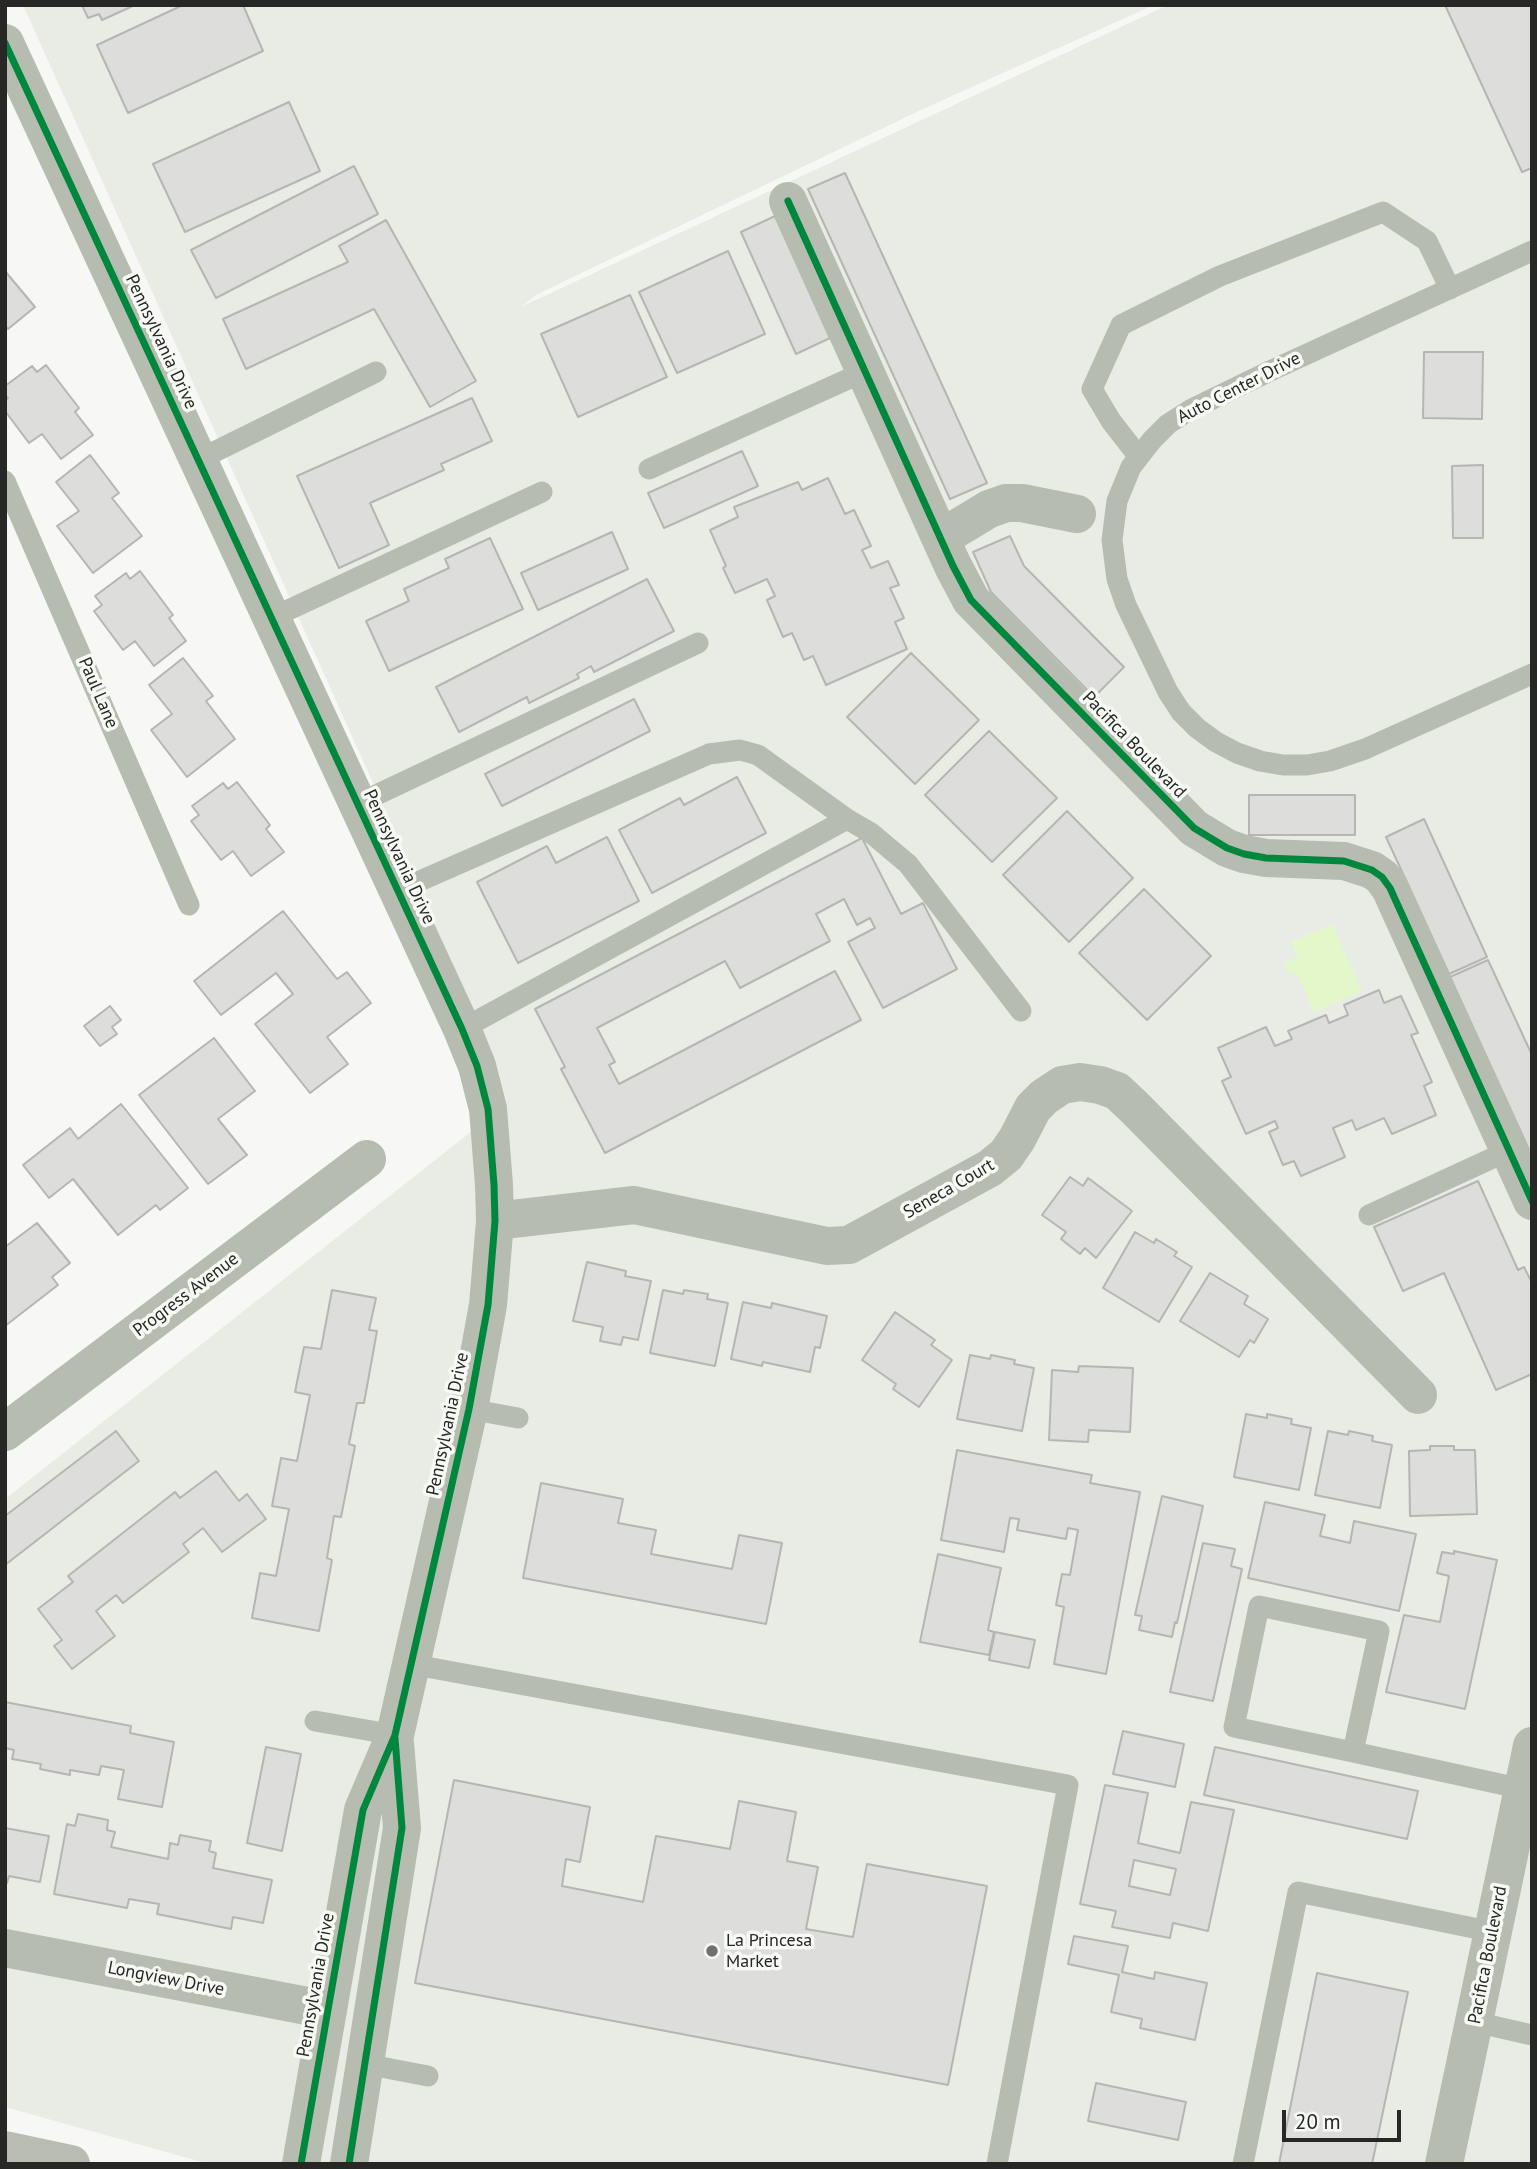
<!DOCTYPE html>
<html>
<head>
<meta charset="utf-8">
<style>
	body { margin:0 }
	#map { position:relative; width:1537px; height:2169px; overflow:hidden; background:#f7f8f6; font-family:"PT Sans",sans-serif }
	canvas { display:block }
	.frame { position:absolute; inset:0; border:7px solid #272726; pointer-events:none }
	.scale { position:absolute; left:1282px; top:2110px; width:119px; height:32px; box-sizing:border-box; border:4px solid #272726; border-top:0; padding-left:9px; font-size:21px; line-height:24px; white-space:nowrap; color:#272726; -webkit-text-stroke:5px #f7f9f5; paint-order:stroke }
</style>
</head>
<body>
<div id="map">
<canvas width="1537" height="2169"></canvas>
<div class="frame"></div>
<div class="scale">20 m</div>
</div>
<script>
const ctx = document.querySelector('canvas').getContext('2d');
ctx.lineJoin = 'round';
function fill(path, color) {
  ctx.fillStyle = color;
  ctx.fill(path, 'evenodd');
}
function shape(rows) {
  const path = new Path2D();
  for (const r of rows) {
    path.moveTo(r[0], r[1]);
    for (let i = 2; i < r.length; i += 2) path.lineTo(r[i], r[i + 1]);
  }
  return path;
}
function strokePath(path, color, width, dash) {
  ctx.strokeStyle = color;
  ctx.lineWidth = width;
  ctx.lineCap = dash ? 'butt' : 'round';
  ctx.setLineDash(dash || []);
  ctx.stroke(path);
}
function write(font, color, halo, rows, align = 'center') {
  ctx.font = font + ' "PT Sans",sans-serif';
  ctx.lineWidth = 7;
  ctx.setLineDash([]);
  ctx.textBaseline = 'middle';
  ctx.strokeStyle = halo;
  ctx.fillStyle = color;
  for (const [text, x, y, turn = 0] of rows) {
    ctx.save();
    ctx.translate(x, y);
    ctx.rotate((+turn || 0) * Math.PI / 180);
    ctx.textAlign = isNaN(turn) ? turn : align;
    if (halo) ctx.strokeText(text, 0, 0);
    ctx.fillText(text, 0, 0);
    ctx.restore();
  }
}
const built = shape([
	[23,5,1154,5,923,109,536,295,521,307,1168,5,1532,5,1532,2164,209,2164,5,2107,5,1499,477,1127,418,883]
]);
const green = shape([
	[1332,924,1362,991,1314,1012,1296,972,1289,975,1284,964,1298,957,1291,942]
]);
const building = shape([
	[82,5,135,5,102,20,99,14,88,18,82,5],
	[183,5,243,5,263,51,128,113,97,45,183,5],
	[1445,5,1532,5,1532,168,1522,172,1445,5],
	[289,102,320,171,185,232,153,164,289,102],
	[354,166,378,214,216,298,191,250,354,166],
	[845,173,987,483,950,499,808,189,845,173],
	[775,216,830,338,796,354,741,232,775,216],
	[386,220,476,381,430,407,374,309,246,369,223,319,348,262,339,246,386,220],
	[728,251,765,334,677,373,639,292,728,251],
	[5,271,35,307,8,329,5,326,5,271],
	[630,295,667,377,578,417,541,334,630,295],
	[1424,352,1483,352,1482,419,1423,418,1424,352],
	[46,365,79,408,75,412,93,435,61,459,42,434,29,443,5,411,5,401,8,398,5,395,5,386,32,366,37,372,46,365],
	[472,398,492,441,441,464,444,470,370,503,389,545,339,568,297,476,472,398],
	[742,451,758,486,664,528,648,493,742,451],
	[90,455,119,493,112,498,142,536,93,573,57,526,79,511,56,482,90,455],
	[1483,465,1483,538,1453,538,1452,466,1483,465],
	[828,478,845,514,854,510,871,546,862,550,871,568,888,561,899,585,890,588,904,618,895,622,907,649,826,685,813,656,804,660,792,633,783,637,767,600,775,596,767,579,735,593,723,568,726,566,710,530,738,517,734,507,798,482,802,490,828,478],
	[612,532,628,569,538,610,521,573,612,532],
	[1010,536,1024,566,1124,667,1094,697,991,592,973,552,1010,536],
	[490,538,523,609,389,671,366,621,409,601,404,589,449,568,445,559,490,538],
	[140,571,173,615,169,618,186,641,154,666,135,641,123,650,94,611,102,605,95,596,126,573,130,579,140,571],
	[647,579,674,631,594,672,591,666,577,674,579,678,529,703,527,697,459,732,436,687,647,579],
	[911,653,979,720,915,784,847,717,911,653],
	[183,658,213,696,206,701,235,739,187,777,151,730,172,714,149,685,183,658],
	[634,699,650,731,502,806,485,774,634,699],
	[989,731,1057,798,992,862,925,795,989,731],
	[737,777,766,833,652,893,619,830,680,798,684,805,737,777],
	[237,782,270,825,266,829,284,852,251,876,233,851,221,860,191,821,199,815,192,806,223,783,228,789,237,782],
	[1249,795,1355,795,1355,835,1249,835,1249,795],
	[1067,811,1133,878,1069,942,1003,875,1067,811],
	[1424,819,1487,957,1449,974,1386,837,1424,819],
	[607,837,639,901,518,963,477,882,547,846,556,863,607,837],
	[862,838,901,914,923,903,957,969,883,1008,848,942,875,928,870,918,857,925,844,899,816,914,830,941,740,988,725,961,597,1028,615,1062,609,1065,619,1084,835,971,861,1020,605,1153,561,1069,565,1067,535,1009,862,838],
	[1144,889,1211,956,1147,1020,1079,953,1144,889],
	[283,911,337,979,347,972,371,1003,327,1037,348,1064,310,1093,255,1024,293,994,276,973,221,1015,194,981,283,911],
	[1488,960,1532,1055,1532,1156,1450,977,1488,960],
	[1379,990,1384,1003,1401,996,1418,1033,1411,1035,1432,1082,1424,1086,1436,1115,1392,1134,1384,1118,1356,1130,1352,1120,1333,1128,1345,1157,1301,1176,1294,1161,1283,1165,1269,1132,1278,1128,1275,1121,1246,1134,1222,1081,1231,1077,1218,1048,1266,1027,1275,1046,1292,1039,1288,1031,1326,1015,1329,1023,1348,1015,1344,1005,1379,990],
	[110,1006,121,1020,112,1027,117,1034,100,1046,84,1026,110,1006],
	[214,1038,255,1091,218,1119,247,1155,208,1184,139,1095,214,1038],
	[121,1104,188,1188,160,1210,156,1205,118,1235,73,1179,49,1198,23,1165,70,1128,78,1139,121,1104],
	[1070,1177,1083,1186,1088,1178,1132,1211,1096,1258,1085,1248,1080,1254,1061,1239,1066,1232,1042,1215,1070,1177],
	[1478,1181,1518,1270,1524,1267,1532,1283,1532,1374,1496,1390,1444,1273,1403,1291,1374,1227,1478,1181],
	[37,1223,70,1263,52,1277,58,1285,5,1326,5,1247,37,1223],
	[1135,1232,1154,1243,1156,1239,1177,1252,1174,1256,1192,1267,1159,1322,1103,1288,1135,1232],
	[587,1262,626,1271,625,1276,651,1281,638,1340,623,1337,621,1345,600,1341,603,1327,573,1321,587,1262],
	[1210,1273,1248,1296,1244,1304,1268,1319,1254,1343,1250,1340,1239,1357,1180,1321,1210,1273],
	[332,1290,376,1298,369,1330,377,1331,364,1403,357,1403,349,1444,355,1446,341,1517,334,1516,327,1558,332,1560,319,1631,252,1618,260,1573,276,1576,289,1509,272,1506,281,1458,297,1461,310,1395,295,1392,304,1347,321,1349,332,1290],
	[663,1290,683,1294,684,1290,708,1294,707,1299,728,1303,715,1366,650,1353,663,1290],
	[743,1302,771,1308,772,1303,827,1316,820,1348,815,1347,810,1372,763,1362,762,1366,731,1359,743,1302],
	[895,1312,935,1340,931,1345,952,1360,919,1407,893,1389,896,1384,862,1360,895,1312],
	[970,1355,990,1359,991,1355,1015,1360,1014,1364,1034,1368,1022,1431,957,1419,970,1355],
	[1079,1366,1133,1368,1130,1432,1089,1430,1088,1442,1049,1440,1052,1370,1078,1372,1079,1366],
	[1246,1414,1267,1418,1267,1414,1292,1419,1291,1424,1311,1428,1299,1490,1234,1477,1246,1414],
	[116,1431,139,1461,5,1565,5,1516,116,1431],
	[1328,1431,1348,1435,1349,1431,1373,1436,1372,1441,1392,1445,1380,1508,1315,1495,1328,1431],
	[1430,1446,1454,1446,1454,1450,1475,1450,1477,1514,1410,1516,1409,1451,1430,1450,1430,1446],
	[957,1450,1092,1475,1090,1483,1140,1492,1106,1674,1054,1664,1064,1607,1056,1605,1062,1574,1070,1575,1078,1530,1068,1528,1066,1539,1017,1530,1019,1519,1010,1518,1004,1552,941,1540,957,1450],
	[216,1471,239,1501,247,1494,266,1519,222,1552,203,1528,183,1544,189,1552,123,1603,116,1595,96,1611,115,1636,72,1669,54,1646,62,1640,38,1609,73,1582,68,1576,175,1492,180,1498,216,1471],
	[541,1483,623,1499,618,1523,656,1530,651,1554,732,1569,739,1535,782,1543,766,1624,523,1578,541,1483],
	[1162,1496,1203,1506,1177,1623,1175,1622,1172,1637,1139,1630,1142,1616,1135,1615,1162,1496],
	[1265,1502,1325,1515,1320,1536,1350,1543,1354,1521,1416,1534,1399,1611,1248,1578,1265,1502],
	[1203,1543,1235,1549,1231,1566,1242,1569,1213,1701,1170,1692,1203,1543],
	[1454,1551,1497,1560,1465,1709,1386,1692,1404,1615,1440,1622,1449,1576,1437,1573,1442,1552,1454,1554,1454,1551],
	[938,1554,1001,1568,988,1630,994,1632,989,1655,920,1642,938,1554],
	[995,1632,1035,1640,1029,1668,989,1660,995,1632],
	[5,1702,131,1726,130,1733,174,1742,162,1807,118,1799,124,1770,101,1766,99,1775,70,1770,70,1775,40,1769,41,1764,12,1759,14,1750,5,1748,5,1702],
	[1123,1731,1184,1744,1175,1787,1113,1774,1123,1731],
	[266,1747,301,1754,282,1851,247,1843,266,1747],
	[1215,1747,1418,1791,1407,1839,1204,1795,1215,1747],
	[454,1780,590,1807,580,1862,566,1859,562,1886,643,1902,656,1836,730,1849,739,1801,796,1812,787,1861,818,1867,806,1929,853,1937,867,1864,987,1886,948,2085,415,1983,454,1780],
	[1105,1785,1148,1793,1138,1843,1180,1853,1191,1802,1234,1810,1208,1931,1173,1923,1170,1938,1112,1927,1116,1911,1080,1904,1105,1785],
	[1134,1860,1176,1869,1170,1895,1129,1886,1134,1860],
	[78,1814,108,1820,107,1830,115,1832,111,1847,168,1859,170,1843,178,1845,180,1835,211,1841,209,1851,216,1853,213,1868,272,1880,263,1923,233,1917,231,1929,157,1914,159,1904,129,1899,127,1908,54,1894,67,1824,75,1826,78,1814],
	[5,1828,49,1836,40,1882,9,1876,7,1883,5,1883,5,1828],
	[1074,1936,1128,1946,1122,1972,1154,1979,1155,1972,1207,1983,1195,2040,1140,2028,1142,2019,1111,2012,1119,1975,1068,1964,1074,1936],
	[1317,1973,1408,1992,1372,2164,1279,2164,1317,1973],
	[1096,2083,1186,2102,1178,2140,1088,2121,1096,2083]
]);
const service = shape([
	[1532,251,1270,371,1190,410,1168,424,1152,440,1131,467,1117,501,1112,540,1117,579,1126,605,1168,692,1181,712,1197,728,1216,742,1237,753,1260,761,1283,765,1307,765,1330,761,1365,749,1532,674],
	[1139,457,1111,421,1092,389,1121,325,1220,276,1383,212,1427,241,1450,289],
	[198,460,376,372],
	[649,469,866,371],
	[5,481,189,905],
	[271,618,542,492],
	[357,804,698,643],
	[397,891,709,754,740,750,758,755,847,819,871,833,908,864,1021,1011],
	[462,1029,847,819],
	[1369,1215,1508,1151],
	[469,1409,518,1418],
	[1259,1606,1379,1631,1353,1752,1234,1727,1259,1606],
	[410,1664,1068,1785,997,2164],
	[315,1721,395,1735],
	[1353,1752,1523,1789],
	[1475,2022,1532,2035],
	[365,2064,428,2076],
	[1243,2164,1298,1892,1493,1932]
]);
const minor = shape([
	[788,201,953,566,971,600,1194,828,1227,848,1244,854,1266,858,1344,861,1372,870,1382,877,1390,888,1532,1201],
	[941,538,989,509,1006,503,1022,503,1077,514],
	[495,1221,634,1205,827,1246,849,1245,990,1168,1006,1155,1017,1139,1033,1108,1044,1097,1062,1085,1080,1082,1100,1085,1117,1091,1135,1108,1418,1395],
	[5,1432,367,1159],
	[5,1948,328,2010],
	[1444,2164,1532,1746]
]);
const tertiary = shape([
	[5,43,462,1029,477,1066,488,1109,494,1185,495,1221,488,1305,469,1409,395,1735,363,1810,301,2164],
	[349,2164,402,1828,395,1743]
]);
const primary = shape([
	[5,2150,71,2164]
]);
const cycleway = shape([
	[5,43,462,1029,477,1066,488,1109,494,1185,495,1221,488,1305,469,1409,395,1735,363,1810,301,2164],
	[788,201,953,566,971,600,1194,828,1227,848,1244,854,1266,858,1344,861,1372,870,1382,877,1390,888,1532,1201],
	[349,2164,402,1828,395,1738]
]);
const markers = [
	[712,1951,7,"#70706f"]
];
const streetNames = [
	["Pennsylvania Drive",161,342,65],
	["Auto Center Drive",1239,388,-27],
	["Paul Lane",98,693,67],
	["Pacifica Boulevard",1134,745,46],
	["Pennsylvania Drive",399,857,65],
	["Seneca Court",949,1189,-30],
	["Progress Avenue",186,1295,-37],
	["Pennsylvania Drive",448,1424,-78],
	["Pacifica Boulevard",1488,1955,-79],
	["Longview Drive",166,1979,11],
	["Pennsylvania Drive",316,1985,-80]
];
const poiNames = [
	["La Princesa",726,1941],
	["Market",726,1962]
];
fill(built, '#e9ece5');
fill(green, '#e4f7cb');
fill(building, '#dddddc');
strokePath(building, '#b5b6b4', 2);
strokePath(service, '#b6bcb0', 21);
strokePath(minor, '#b6bcb0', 38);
strokePath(tertiary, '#b6bcb0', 38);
strokePath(primary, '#b8bcb2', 38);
strokePath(cycleway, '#00873e', 7);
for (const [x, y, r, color] of markers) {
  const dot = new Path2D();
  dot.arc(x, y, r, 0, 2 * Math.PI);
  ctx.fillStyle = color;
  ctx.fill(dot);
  strokePath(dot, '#f7f9f5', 2.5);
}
write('18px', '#272726', '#f7f9f5', streetNames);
write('18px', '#272726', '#f7f9f5', poiNames, 'left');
</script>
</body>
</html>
